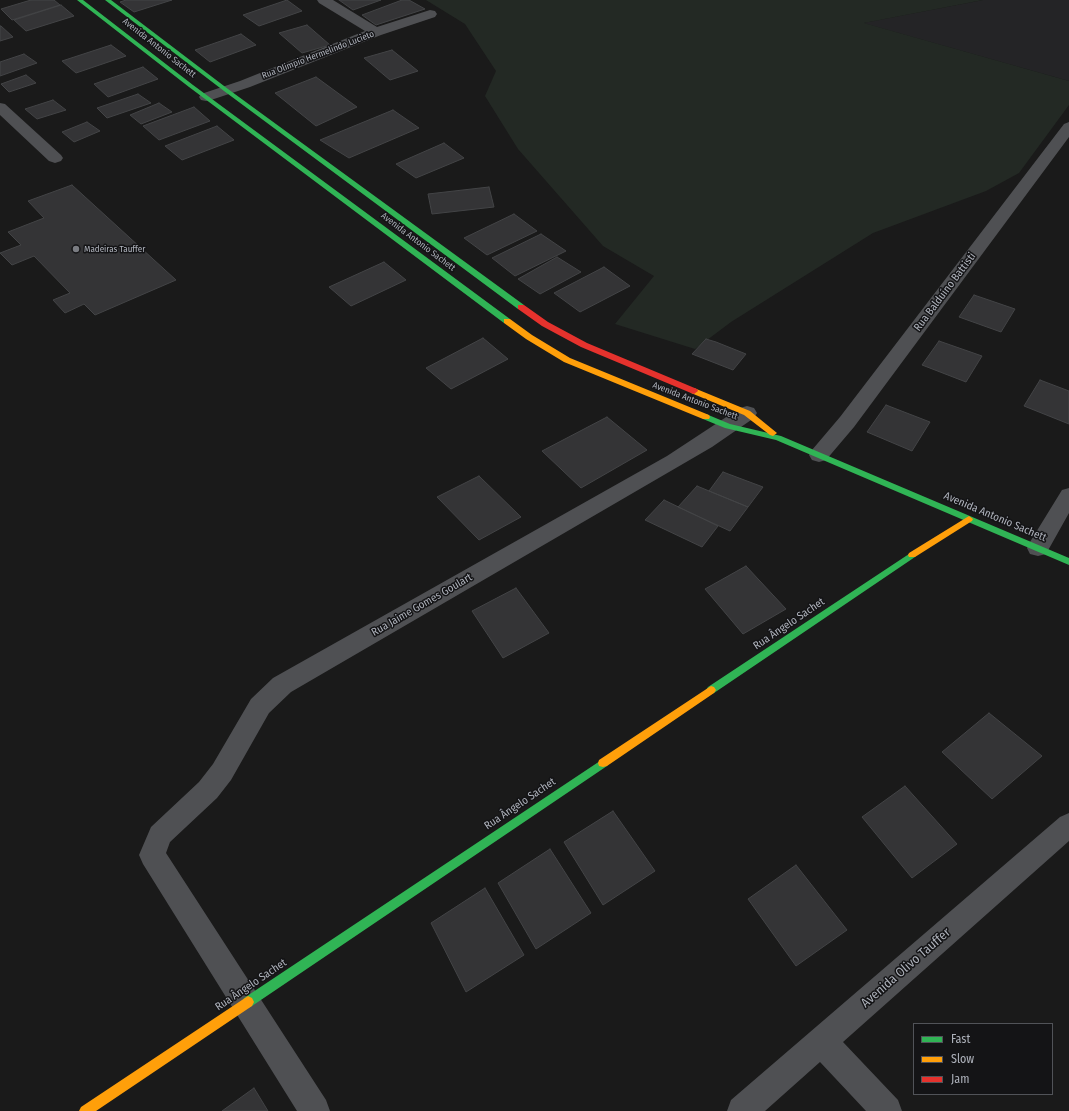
<!DOCTYPE html>
<html>
<head>
<meta charset="utf-8">
<style>
	body { margin:0 }
	#map { position:relative; width:1069px; height:1111px; overflow:hidden; background:#1a1a1a; font-family:"Fira Sans Condensed",sans-serif }
	canvas { display:block }
	.legend { position:absolute; left:913px; top:1023px; width:140px; height:72px; box-sizing:border-box; background:#141416; border:1px solid #515358; margin:0; padding:5px 7px; list-style:none; font-size:12px; color:#adb1ba }
	.legend li { display:flex; align-items:center; gap:8px; height:20px }
	.legend b { width:20px; border:1px solid #515358 }
</style>
</head>
<body>
<div id="map">
<canvas width="1069" height="1111"></canvas>
<ul class="legend">
<li><b style="height:5px;background:#30b455"></b>Fast</li>
<li><b style="height:5px;background:#ff9f0a"></b>Slow</li>
<li><b style="height:5px;background:#e5322d"></b>Jam</li>
</ul>
</div>
<script>
const ctx = document.querySelector('canvas').getContext('2d');
ctx.lineJoin = 'round';
function fill(path, color) {
  ctx.fillStyle = color;
  ctx.fill(path, 'evenodd');
}
function shape(rows) {
  const path = new Path2D();
  for (const r of rows) {
    path.moveTo(r[0], r[1]);
    for (let i = 2; i < r.length; i += 2) path.lineTo(r[i], r[i + 1]);
  }
  return path;
}
function strokePath(path, color, width, dash) {
  ctx.strokeStyle = color;
  ctx.lineWidth = width;
  ctx.lineCap = dash ? 'butt' : 'round';
  ctx.setLineDash(dash || []);
  ctx.stroke(path);
}
function write(font, color, halo, rows, align = 'center') {
  ctx.font = font + ' "Fira Sans Condensed",sans-serif';
  ctx.lineWidth = 3;
  ctx.setLineDash([]);
  ctx.textBaseline = 'middle';
  ctx.strokeStyle = halo;
  ctx.fillStyle = color;
  for (const [text, x, y, turn = 0] of rows) {
    ctx.save();
    ctx.translate(x, y);
    ctx.rotate((+turn || 0) * Math.PI / 180);
    ctx.textAlign = isNaN(turn) ? turn : align;
    if (halo) ctx.strokeText(text, 0, 0);
    ctx.fillText(text, 0, 0);
    ctx.restore();
  }
}
const built = shape([
	[983,0,1069,0,1069,81,863,23]
]);
const green = shape([
	[426,0,983,0,864,23,1069,81,1069,105,1019,173,986,191,873,233,731,322,695,349,615,324,654,276,603,246,518,149,485,96,496,71,465,24]
]);
const building = shape([
	[31,0,54,0,60,5,12,20,1,9,31,0],
	[126,0,172,0,134,12,120,2,126,0],
	[287,0,302,11,259,26,243,15,287,0],
	[339,0,381,0,353,10,339,0],
	[402,0,409,0,425,9,376,25,362,15,402,0],
	[61,5,74,16,26,31,14,20,61,5],
	[307,25,330,45,302,53,279,33,307,25],
	[0,26,1,26,13,37,0,41,0,26],
	[241,34,256,45,210,62,195,50,241,34],
	[111,45,126,56,76,73,62,61,111,45],
	[392,50,418,71,390,80,364,58,392,50],
	[24,54,37,63,0,76,0,62,24,54],
	[143,67,158,79,108,97,94,84,143,67],
	[26,75,36,83,9,92,1,84,26,75],
	[316,77,357,107,316,126,275,93,316,77],
	[138,94,151,103,107,118,97,108,138,94],
	[53,100,66,110,37,119,25,109,53,100],
	[159,103,172,112,141,124,130,115,159,103],
	[194,107,210,121,159,140,143,126,194,107],
	[393,110,419,128,349,158,320,140,393,110],
	[87,122,100,131,74,142,62,132,87,122],
	[217,126,234,140,182,160,165,146,217,126],
	[444,143,464,158,416,178,396,164,444,143],
	[72,185,176,280,95,315,84,304,65,313,53,300,70,293,34,256,12,265,0,253,21,245,8,232,44,218,28,201,72,185],
	[489,187,494,207,432,214,428,194,489,187],
	[514,214,537,231,487,255,464,238,514,214],
	[541,234,566,251,515,276,492,258,541,234],
	[557,257,581,272,540,294,518,279,557,257],
	[384,262,406,280,351,306,329,287,384,262],
	[604,267,630,286,580,312,554,293,604,267],
	[974,295,1015,309,1001,332,959,317,974,295],
	[483,338,508,359,451,389,426,368,483,338],
	[706,339,716,342,746,354,733,370,692,354,706,339],
	[939,341,982,356,966,382,922,365,939,341],
	[1040,380,1069,391,1069,424,1024,406,1040,380],
	[886,405,930,422,912,451,867,432,886,405],
	[607,417,647,450,581,488,542,451,607,417],
	[723,472,763,487,748,507,709,491,723,472],
	[479,476,521,517,479,540,437,497,479,476],
	[697,486,748,507,730,531,678,507,697,486],
	[664,500,718,526,702,547,645,520,664,500],
	[746,566,786,609,743,634,705,589,746,566],
	[516,588,549,633,503,658,472,611,516,588],
	[989,713,1042,756,992,799,942,752,989,713],
	[905,786,957,844,912,878,862,817,905,786],
	[613,811,655,871,603,905,564,842,613,811],
	[550,849,591,913,536,949,498,883,550,849],
	[796,865,847,930,796,966,748,899,796,865],
	[485,888,524,955,466,992,431,923,485,888],
	[254,1088,268,1111,222,1111,254,1088]
]);
const street = shape([
	[317,0,333,0,377,27,430,10,435,11,437,14,435,17,381,35,250,87,211,100,206,101,201,100,199,97,201,94,240,81,365,31,319,3,317,0],
	[0,103,5,104,61,155,63,158,61,161,55,163,49,161,0,115,0,103],
	[1069,122,1069,137,854,427,826,460,819,462,812,460,809,455,812,450,840,417,1064,124,1069,122],
	[747,406,754,408,757,413,754,418,712,447,291,692,269,713,231,780,217,798,170,842,166,853,326,1100,330,1111,297,1111,143,864,139,855,151,827,199,782,213,764,251,699,273,678,667,456,740,408,747,406],
	[1069,488,1069,513,1046,554,1038,556,1030,554,1027,548,1030,542,1062,490,1069,488],
	[1069,813,1069,841,843,1042,898,1100,902,1111,866,1111,820,1062,765,1111,727,1111,731,1100,1060,817,1069,813]
]);
const fast = shape([
	[77,0,83,0,193,85,510,319,510,323,504,323,189,87,77,0],
	[105,0,111,0,228,89,524,305,524,309,518,309,224,91,105,0],
	[706,414,730,424,781,436,1069,558,1069,565,776,440,725,428,703,419,702,417,703,415,706,414],
	[912,552,916,555,915,557,714,693,711,694,708,693,706,690,708,687,912,552],
	[603,759,607,760,608,763,607,766,252,1006,248,1008,244,1006,242,1002,244,998,603,759]
]);
const slow = shape([
	[504,319,510,319,532,335,570,358,709,415,710,417,709,419,703,419,564,362,526,339,504,323,504,319],
	[694,388,750,411,777,433,773,436,770,435,744,415,691,393,690,391,694,388],
	[969,516,973,519,972,521,915,557,909,557,908,555,909,553,969,516],
	[711,686,714,687,716,690,714,693,607,766,603,767,599,766,598,763,599,760,711,686],
	[248,996,252,998,254,1002,252,1006,96,1111,79,1111,81,1107,248,996]
]);
const jam = shape([
	[518,305,524,305,548,322,587,343,697,389,698,391,694,394,691,393,581,347,542,326,518,309,518,305]
]);
const markers = [
	[76,249,4,"#7a7c82"]
];
const farStreetnames = [
	["Avenida Antonio Sachett",159,48,38],
	["Rua Olímpio Hermelindo Lucieto",318,55,-21],
	["Avenida Antonio Sachett",418,242,37],
	["Avenida Antonio Sachett",695,401,21]
];
const farPoinames = [
	["Madeiras Tauffer",84,249]
];
const streetNames = [
	["Rua Balduíno Battisti",945,292,-53],
	["Avenida Antonio Sachett",995,517,23],
	["Rua Jaime Gomes Goulart",422,605,-30],
	["Rua Ângelo Sachet",789,624,-34],
	["Rua Ângelo Sachet",520,804,-34],
	["Rua Ângelo Sachet",251,985,-34]
];
const nearStreetnames = [
	["Avenida Olivo Tauffer",906,968,-41]
];
fill(built, '#242426');
fill(green, '#232924');
fill(building, '#343436');
strokePath(building, '#434446', 1);
fill(street, '#4f5053');
fill(fast, '#30b455');
fill(slow, '#ff9f0a');
fill(jam, '#e5322d');
for (const [x, y, r, color] of markers) {
  const dot = new Path2D();
  dot.arc(x, y, r, 0, 2 * Math.PI);
  ctx.fillStyle = color;
  ctx.fill(dot);
  strokePath(dot, '#141416', 1.5);
}
write('9px', '#adb1ba', '#141416', farStreetnames);
write('9px', '#adb1ba', '#141416', farPoinames, 'left');
write('11px', '#adb1ba', '#141416', streetNames);
write('13px', '#adb1ba', '#141416', nearStreetnames);
</script>
</body>
</html>
